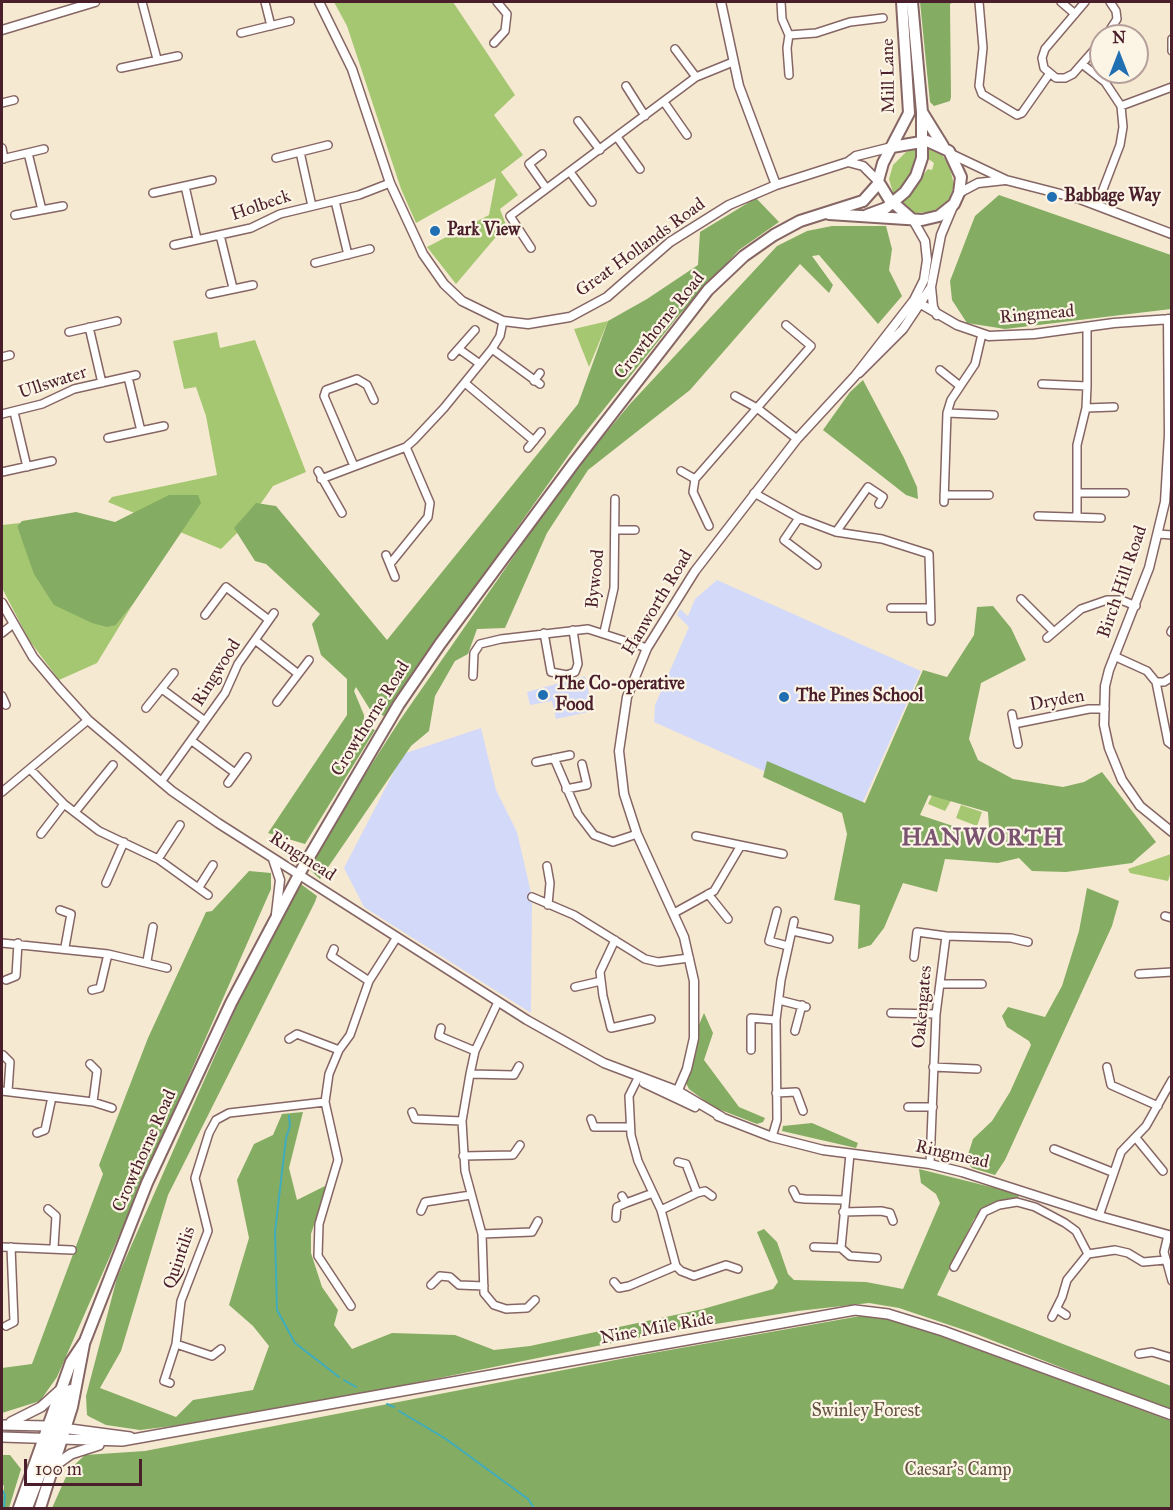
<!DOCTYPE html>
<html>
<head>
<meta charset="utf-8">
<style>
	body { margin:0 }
	#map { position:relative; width:1173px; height:1510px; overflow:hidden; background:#f6e9d1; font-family:"IM FELL Great Primer",serif }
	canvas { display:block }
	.frame { position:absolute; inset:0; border:3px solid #4a1f2b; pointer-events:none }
	.north { position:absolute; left:1089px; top:24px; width:60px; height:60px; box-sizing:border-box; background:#fcf5e5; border:2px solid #b59f9b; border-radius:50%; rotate:0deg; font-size:16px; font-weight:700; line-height:24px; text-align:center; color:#4a1f2b }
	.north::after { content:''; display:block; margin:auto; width:21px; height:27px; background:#1f6fb2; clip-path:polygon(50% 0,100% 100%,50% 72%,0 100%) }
	.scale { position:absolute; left:24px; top:1459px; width:118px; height:27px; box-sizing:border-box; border:3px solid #4a1f2b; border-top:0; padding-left:8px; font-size:18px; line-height:21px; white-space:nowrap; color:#4a1f2b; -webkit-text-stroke:4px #fcf5e5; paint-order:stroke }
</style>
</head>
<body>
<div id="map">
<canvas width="1173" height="1510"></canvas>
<div class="frame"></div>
<div class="north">N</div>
<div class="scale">100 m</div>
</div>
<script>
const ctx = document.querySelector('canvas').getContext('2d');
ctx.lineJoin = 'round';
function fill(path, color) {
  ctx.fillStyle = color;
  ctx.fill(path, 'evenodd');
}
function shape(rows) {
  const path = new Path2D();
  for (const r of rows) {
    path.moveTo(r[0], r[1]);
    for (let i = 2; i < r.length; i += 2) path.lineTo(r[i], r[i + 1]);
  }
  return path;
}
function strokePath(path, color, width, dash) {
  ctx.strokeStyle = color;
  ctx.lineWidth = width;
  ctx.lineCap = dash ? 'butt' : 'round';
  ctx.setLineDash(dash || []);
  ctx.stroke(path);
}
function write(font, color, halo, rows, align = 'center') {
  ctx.font = font + ' "IM FELL Great Primer",serif';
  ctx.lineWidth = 4.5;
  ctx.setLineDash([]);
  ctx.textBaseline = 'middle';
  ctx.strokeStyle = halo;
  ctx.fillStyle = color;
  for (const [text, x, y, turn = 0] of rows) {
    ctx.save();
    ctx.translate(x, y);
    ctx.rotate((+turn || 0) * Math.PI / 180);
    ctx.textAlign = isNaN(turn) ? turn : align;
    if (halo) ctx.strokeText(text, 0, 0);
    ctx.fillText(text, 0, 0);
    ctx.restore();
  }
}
const built = shape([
	[717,580,921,671,858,813,654,722,655,705,689,627,677,615,680,609,688,616,695,599],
	[585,676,593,711,556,719,552,701,530,705,527,692],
	[481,728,496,790,517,832,532,897,531,1013,364,907,344,868,403,754]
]);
const green = shape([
	[334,2,453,2,515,95,494,115,523,155,501,172,518,195,500,209,506,225,456,284,427,247,489,215,496,178,416,223,401,189,347,26],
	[918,148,909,178,894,196,889,179,893,165,906,152],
	[928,149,942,155,949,164,954,185,949,199,941,207,931,212,914,213,900,204,928,169,932,170,934,163,927,158],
	[608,321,589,367,574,329],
	[217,332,220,348,255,340,306,472,273,486,248,522,221,549,108,502,112,497,217,475,206,416,196,387,184,389,173,341],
	[20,523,17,526,25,546,116,625,133,604,97,663,59,680,29,640,2,588,2,525],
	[934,791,954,795,945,811,928,804],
	[961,805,982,812,977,826,956,818],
	[1171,854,1171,872,1168,881,1130,873,1128,869]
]);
const forest = shape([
	[920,2,954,2,950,4,951,97,950,101,934,106,930,102],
	[999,195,1171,255,1171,309,1005,329,967,323,952,300,950,281,975,216],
	[756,198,779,222,739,250,679,315,580,439,384,716,371,711,356,687,354,691,364,715,364,726,375,730,305,844,268,833,347,715,347,679,321,655,312,624,320,614,266,564,255,561,234,528,256,503,276,506,387,640,578,404,608,321,647,299,698,265,700,232],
	[832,226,886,226,892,249,889,270,902,296,878,324,819,255,812,256,833,285,829,293,800,264,690,390,588,470,547,533,505,628,477,629,468,654,455,661,435,696,429,731,411,746,320,879,309,869,343,809,400,720,569,477,630,404,777,246,807,231],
	[863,380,904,458,917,487,918,499,906,495,823,430,850,392],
	[169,495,198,495,201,503,133,604,116,625,107,627,92,623,54,605,34,574,17,526,22,521,76,512,115,522],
	[993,606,1011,628,1026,660,981,683,969,739,978,760,1013,779,1063,787,1084,782,1102,772,1156,842,1132,863,1066,872,1032,871,1019,858,998,863,945,859,937,892,903,883,884,928,871,945,858,949,860,905,834,900,847,834,842,813,763,777,767,761,865,803,923,670,947,677,974,635,977,607],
	[929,795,988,812,989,828,956,827,920,815],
	[249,871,271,873,271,889,57,1377,40,1401,2,1413,2,1368,32,1364,103,1174,99,1165,148,1038,206,912,212,911],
	[298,882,317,896,315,902,168,1195,121,1351,100,1388,176,1417,193,1400,253,1390,269,1346,253,1326,229,1305,249,1238,237,1180,254,1144,273,1135,282,1114,303,1112,289,1168,297,1200,327,1185,311,1234,311,1253,322,1287,338,1310,334,1325,352,1349,392,1333,455,1335,494,1350,530,1346,703,1309,773,1289,778,1282,757,1232,764,1229,777,1242,788,1274,794,1280,866,1282,903,1289,940,1203,936,1194,921,1183,919,1169,1019,1194,1018,1199,989,1205,974,1219,937,1295,1171,1386,1172,1411,976,1334,899,1308,869,1303,798,1311,671,1331,395,1387,173,1426,140,1430,106,1425,90,1417,87,1415,86,1396,117,1278,266,940],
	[1087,888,1119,901,1112,926,1005,1160,995,1175,972,1168,966,1161,973,1139,992,1121,1010,1092,1031,1045,1029,1041,1007,1027,1002,1016,1008,1007,1045,1017,1062,986,1079,931],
	[704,1013,713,1033,704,1060,739,1107,765,1118,763,1122,757,1124,713,1107,689,1089,686,1083,698,1027],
	[812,1123,858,1143,856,1148,782,1131,783,1126],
	[866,1315,897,1320,1171,1421,1171,1508,52,1508,69,1470,85,1455,145,1451,636,1356],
	[2,1455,10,1455,21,1469,9,1508,2,1508,4,1486,2,1483]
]);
const stream = shape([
	[289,1116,290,1126,286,1138,275,1232,277,1310,295,1343,339,1377],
	[344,1380,356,1387],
	[387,1404,394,1407],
	[399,1411,446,1439,528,1499,534,1508],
	[2,1490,5,1495,4,1508]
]);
const minor = shape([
	[142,2,157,59],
	[265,2,271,26],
	[781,2,782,19,789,35,787,48,789,75],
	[979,2,983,48,979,86,982,94,1017,115,1022,113,1050,73],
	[1061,2,1075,14],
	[1085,2,1045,49,1042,58,1044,68,1056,78,1065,78,1073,74,1101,42],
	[241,33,290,21],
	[789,35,816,33,850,22,883,18],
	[1106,36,1117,19,1116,11,1110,2],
	[1172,39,1172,51],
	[494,43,505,31,507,14,497,2],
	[675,49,696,77],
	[1082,64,1105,82,1121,106,1123,127,1120,145,1097,205],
	[121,68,178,56],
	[626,86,645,116],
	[664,102,687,135],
	[2,103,14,100],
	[1121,106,1172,87],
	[578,121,600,150],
	[617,137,640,169],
	[2,148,4,159],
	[300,152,312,206],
	[28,153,42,210],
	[542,154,529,164,546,188],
	[276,158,328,145],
	[2,159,44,149],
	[570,172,592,202],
	[185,186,197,239],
	[153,193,212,180],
	[335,201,348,255],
	[15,215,63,206],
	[220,235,233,288],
	[174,245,251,228,280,214,359,195,390,183],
	[531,248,510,216,696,77,733,62],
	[315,263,370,249],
	[210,294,253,285],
	[89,327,102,383],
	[69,332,117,321],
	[459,349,480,364],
	[492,349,540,384],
	[452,356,475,330],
	[2,357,10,355],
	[940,370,960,386],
	[128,377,141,431],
	[534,381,540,373],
	[465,383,534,441],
	[1042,384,1087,386],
	[735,396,757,408,797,439],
	[1086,408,1114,407],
	[14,412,27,467],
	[947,413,994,415],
	[2,414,42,404,74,389,136,375],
	[108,438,164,426],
	[528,448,541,432],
	[354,466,324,396,326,390,357,379,367,385,374,400],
	[318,471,342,513],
	[681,471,695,479],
	[2,472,52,461],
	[321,479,406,447,414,440,444,408,492,349,500,336,503,321],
	[754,493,799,518,836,532,882,539,929,554,931,621],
	[1077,493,1125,493],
	[944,495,989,495],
	[944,502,947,413,951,400,975,364,982,334],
	[1038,516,1101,518],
	[1077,517,1077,445,1086,408,1087,386,1087,327],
	[799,518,784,540,817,565],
	[709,526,693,492,695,479,811,346,786,325],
	[615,530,635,530],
	[836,532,868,487,883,497,879,504],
	[1158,534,1172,535],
	[386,555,395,577],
	[390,564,428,517,430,503,406,447],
	[1021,599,1054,632,1081,609,1107,600,1121,600,1136,606],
	[891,608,930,608],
	[205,615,226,587,269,620],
	[604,632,614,588,615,499],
	[1171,632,1172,630],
	[2,633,12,625],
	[544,633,551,672,567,675,575,672,578,664,573,630],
	[1047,638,1054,632],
	[255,640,297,673],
	[1114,656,1147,671,1156,682,1164,682,1172,677],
	[473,676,474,653,480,644,501,639,588,629,647,648],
	[1156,682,1168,742,1172,745],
	[162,689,205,721],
	[2,696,6,705],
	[277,702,309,660],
	[146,708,174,673],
	[1012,714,1018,744],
	[1014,724,1089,709,1105,709],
	[192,741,235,773],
	[554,758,578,814,594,835,613,842,637,834],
	[536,762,570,755],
	[31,770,64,804,99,831,158,859,208,895],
	[161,782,225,693,238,664,274,613],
	[228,783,247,757],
	[566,789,587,785,582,764],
	[2,792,88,720],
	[75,812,113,765],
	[41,834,64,804],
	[696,836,783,854],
	[158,859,180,825],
	[547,866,550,883,548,905],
	[106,883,124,842],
	[199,887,213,865],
	[708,894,728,919],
	[532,897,574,915,645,959,658,962,689,958],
	[60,910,71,914,65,947],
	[777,911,769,941,788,946],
	[674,913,714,891,740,847],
	[1165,916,1172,918],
	[793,931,829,939],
	[615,940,600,972,603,996,611,1028,651,1019],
	[2,943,108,954,167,968],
	[334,949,331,956,369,981],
	[914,957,917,932,946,936],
	[147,961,153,927],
	[1139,974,1172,972],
	[6,980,16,976,18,943],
	[940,984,982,984],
	[575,987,601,981],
	[92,990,100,988,108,954],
	[779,1000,806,1007],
	[498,1002,475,1051,470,1074,462,1121,465,1171,482,1234,484,1293,494,1305,506,1309,527,1308,535,1300],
	[891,1013,936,1014],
	[441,1028,439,1036,475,1051],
	[795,1031,802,1005],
	[289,1039,297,1034,339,1050],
	[751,1050,751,1018,776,1020],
	[3,1055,10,1062,8,1091],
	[90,1064,97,1071,93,1102],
	[933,1067,977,1069],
	[1107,1067,1111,1085,1158,1106],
	[470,1074,514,1075,519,1066],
	[638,1078,629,1096,631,1135,638,1161,661,1210,676,1266,681,1271,694,1276,726,1265,738,1269],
	[2,1091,93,1102,112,1108],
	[776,1093,796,1092,803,1111],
	[908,1107,933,1107],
	[412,1112,415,1119,462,1121],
	[591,1119,594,1127,629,1127],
	[37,1133,45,1130,52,1097],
	[772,1137,777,1120,776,1020,781,980,794,921],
	[1136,1138,1163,1171],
	[1054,1149,1112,1172],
	[850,1154,841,1248,850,1256,877,1258],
	[463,1156,513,1155,520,1145],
	[678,1162,686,1164,697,1193],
	[930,1164,936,1014,946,936,1011,938,1028,942],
	[793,1190,797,1198,805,1199,844,1200],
	[622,1196,626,1203,653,1193],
	[48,1209,56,1216,54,1247],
	[661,1210,697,1193,705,1191,712,1196],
	[421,1211,425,1202,471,1195],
	[843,1212,881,1211,890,1213,893,1221],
	[1099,1216,1121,1152,1146,1126,1172,1080],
	[616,1218,617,1207,626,1203],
	[482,1234,532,1232,538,1221],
	[1168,1235,1164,1252,1172,1281],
	[2,1247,72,1250],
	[814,1247,841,1248],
	[954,1267,984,1212,999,1205,1017,1202,1035,1207,1065,1223,1076,1231,1088,1254],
	[614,1282,619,1288,629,1286,676,1266],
	[431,1285,440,1276,450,1277,459,1285,484,1286],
	[351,1306,318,1256,319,1224,338,1160,325,1102,329,1074,339,1050,350,1035,369,981,397,937],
	[1057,1309,1066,1315],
	[1052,1317,1062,1297,1067,1280,1088,1254,1115,1250,1128,1253,1143,1262,1165,1260],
	[6,1326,14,1322,11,1247],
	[176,1344,212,1356,221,1349],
	[1139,1354,1152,1352,1172,1358],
	[170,1383,164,1381,176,1344,181,1301,208,1231,195,1178,209,1133,216,1120,229,1113,325,1102]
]);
const tertiary = shape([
	[319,2,352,69,390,183,423,254,444,284,462,301,503,321,528,324,570,317,607,297,670,242,729,205,776,185,848,162,856,156,892,147],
	[721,2,739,86,776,185],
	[2,30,95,2],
	[951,154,1006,180,1080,199,1172,234],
	[848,162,863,166,878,181],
	[959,193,978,183,1005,180],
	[931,287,933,307,937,315],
	[914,300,957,325,989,336,1034,334,1114,323,1171,319],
	[1168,319,1169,435,1165,502,1149,568,1109,670,1105,686,1104,725,1109,748,1122,780,1140,806,1172,832],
	[859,373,903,329,931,287,941,235,954,204],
	[2,603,33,657,59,688,88,720,172,791,218,823,527,1020,604,1063,678,1091,722,1117],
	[273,859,280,880,276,914],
	[644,1083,695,1107],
	[675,1097,687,1069,694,1038,694,981,684,937,637,834,624,794,619,751,627,697,647,648,695,571,797,439,855,376,914,300,924,280,927,260,925,241,913,220],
	[718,1116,772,1137,823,1150,930,1164,962,1172,1099,1216,1172,1236]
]);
const secondary = shape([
	[11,1422,41,1407,61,1389],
	[2,1425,47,1426,130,1437],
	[2,1437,122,1441,855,1310,888,1314,943,1331,1172,1415],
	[54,1466,71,1454,99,1445]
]);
const primary = shape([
	[902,2,909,113,883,163,878,181,889,199,913,220],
	[922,112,943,146],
	[829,214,922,220,939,216,954,204,959,193,961,177,949,151,927,141,892,147],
	[867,215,886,208,905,192,916,176,922,158,922,112,912,2],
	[52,1433,71,1390],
	[19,1508,71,1362,85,1341,147,1183,231,1003,302,869,399,704,440,644,574,463,708,290,744,256,774,235,800,221,863,201,879,183],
	[27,1508,51,1445,58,1432,66,1428],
	[40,1508,72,1407,84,1344]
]);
const markers = [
	[1052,197,6,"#1f6fb2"],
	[435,231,6,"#1f6fb2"],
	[543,695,6,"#1f6fb2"],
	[784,697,6,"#1f6fb2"]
];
const streetNames = [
	["Mill Lane",889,76,-91],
	["Holbeck",261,206,-19],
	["Great Hollands Road",641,248,-36],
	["Ringmead",1037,315,-5],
	["Crowthorne Road",660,326,-51],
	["Ullswater",53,383,-18],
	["Bywood",596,579,-84],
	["Birch Hill Road",1123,582,-71],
	["Hanworth Road",658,603,-59],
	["Ringwood",217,673,-58],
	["Dryden",1057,701,-10],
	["Crowthorne Road",371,719,-58],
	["Ringmead",302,857,33],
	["Oakengates",923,1007,-85],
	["Crowthorne Road",145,1151,-66],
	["Ringmead",952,1155,13],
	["Quintilis",180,1258,-71],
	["Nine Mile Ride",657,1329,-10]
];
const poiNames = [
	["Babbage Way",1064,197],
	["Park View",447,231],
	["The Co-operative",555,685],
	["Food",555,706],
	["The Pines School",796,697]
];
const parkNames = [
	["Swinley Forest",866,1412],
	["Caesar's Camp",958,1471]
];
const districtNames = [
	["HANWORTH",983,839]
];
fill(built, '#d3d9f9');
fill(green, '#a5c771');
fill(forest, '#84ac63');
strokePath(stream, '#40adbd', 2);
strokePath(minor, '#866665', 10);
strokePath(tertiary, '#866665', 11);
strokePath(secondary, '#866665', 12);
strokePath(primary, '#866665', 14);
strokePath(minor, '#fff', 7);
strokePath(tertiary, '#fff', 8);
strokePath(secondary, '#fff', 9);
strokePath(primary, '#fff', 10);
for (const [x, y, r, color] of markers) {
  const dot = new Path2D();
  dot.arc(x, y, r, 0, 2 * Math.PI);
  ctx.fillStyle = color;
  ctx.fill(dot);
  strokePath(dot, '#fcf5e5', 2);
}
write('18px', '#4a1f2b', '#fcf5e5', streetNames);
write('bold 18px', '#4a1f2b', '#fcf5e5', poiNames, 'left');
write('18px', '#655140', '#fcf5e5', parkNames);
ctx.letterSpacing = '1.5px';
write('bold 24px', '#7a5370', '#fcf5e5', districtNames);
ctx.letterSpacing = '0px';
</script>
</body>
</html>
